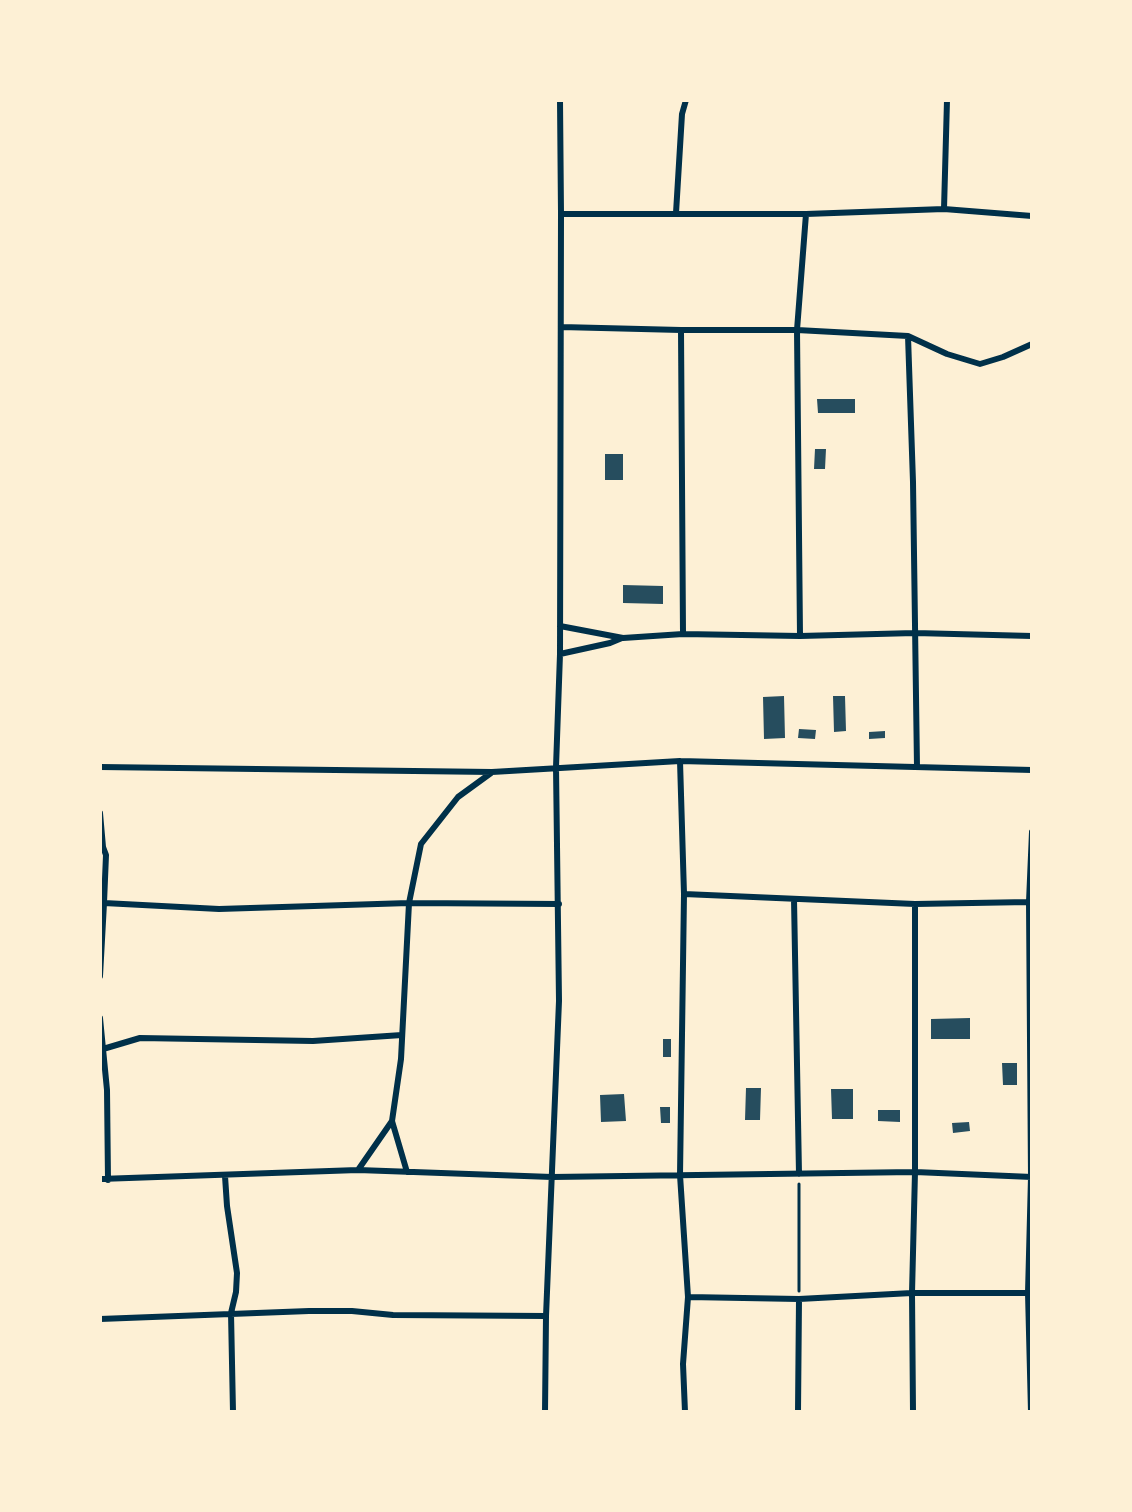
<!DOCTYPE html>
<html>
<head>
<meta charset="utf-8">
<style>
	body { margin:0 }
	#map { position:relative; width:1132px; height:1512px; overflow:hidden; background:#fdf0d5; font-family:Barlow,sans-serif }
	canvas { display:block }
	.frame { position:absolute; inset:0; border:102px solid #fdf0d5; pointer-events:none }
</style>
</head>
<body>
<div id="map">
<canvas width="1132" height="1512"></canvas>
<div class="frame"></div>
</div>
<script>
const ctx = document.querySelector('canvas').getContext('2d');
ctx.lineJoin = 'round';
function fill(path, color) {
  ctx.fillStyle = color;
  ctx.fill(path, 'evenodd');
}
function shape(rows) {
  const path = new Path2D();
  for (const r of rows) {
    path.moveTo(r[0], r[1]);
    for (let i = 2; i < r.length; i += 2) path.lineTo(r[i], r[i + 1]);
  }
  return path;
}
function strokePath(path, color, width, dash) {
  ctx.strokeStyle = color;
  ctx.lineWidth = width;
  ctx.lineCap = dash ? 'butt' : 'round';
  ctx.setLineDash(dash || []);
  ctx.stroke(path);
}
const building = shape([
	[817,399,855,399,855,413,818,413],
	[815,449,826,449,825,469,814,469],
	[605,454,623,454,623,480,605,480],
	[623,585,663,586,663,604,623,603],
	[784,696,785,738,764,739,763,697],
	[833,696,845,696,846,731,834,732],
	[799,729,816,730,815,739,798,738],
	[885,731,885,738,869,739,869,732],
	[970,1018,970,1039,931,1039,931,1019],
	[663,1039,671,1039,671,1057,663,1057],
	[1002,1063,1017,1063,1017,1085,1003,1085],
	[746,1088,761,1088,760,1120,745,1120],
	[831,1089,853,1089,853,1119,832,1119],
	[624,1094,626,1121,601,1122,600,1095],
	[660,1107,670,1107,670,1123,661,1123],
	[878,1110,900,1110,900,1122,878,1121],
	[969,1122,970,1131,953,1133,952,1123]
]);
const path = shape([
	[799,1291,799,1184]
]);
const minor = shape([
	[560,100,561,214,806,214,944,209,1032,216],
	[944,209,947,100],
	[676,213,682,114,686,100],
	[561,327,681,330,797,330,908,336,947,354,980,364,1003,357,1032,344],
	[681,330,683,634],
	[908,336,913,482,917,767],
	[560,626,623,638,683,634,800,636,915,633,1032,636],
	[800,636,797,330,806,214],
	[560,654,610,643,622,638],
	[680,761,684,894,680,1175,688,1297,683,1364,685,1412],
	[100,767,492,772,680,761,1032,770],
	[100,813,103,847,106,855,104,903],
	[684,894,915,904,1029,902],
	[794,899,799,1174],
	[100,976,104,903,219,909,409,903,559,904],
	[100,1018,107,1090,108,1180],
	[103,1049,140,1038,313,1041,402,1035],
	[392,1121,407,1172],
	[358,1170,392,1121,401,1059,409,903,421,844,458,797,491,773],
	[225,1176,227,1206,237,1273,236,1292,231,1313,233,1412],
	[100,1179,358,1170,552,1177,915,1172,1032,1177],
	[688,1297,799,1299,912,1293,1031,1293],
	[100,1319,309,1311,352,1311,393,1315,546,1316],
	[545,1412,546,1316,559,1001,556,767,560,654,561,214],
	[798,1412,799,1299],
	[913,1412,912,1293,915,1172,915,904],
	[1031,1412,1028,1293,1031,1177,1029,902,1032,832]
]);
fill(building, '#264d5e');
strokePath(path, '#003049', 3);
strokePath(minor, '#003049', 6);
</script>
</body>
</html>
